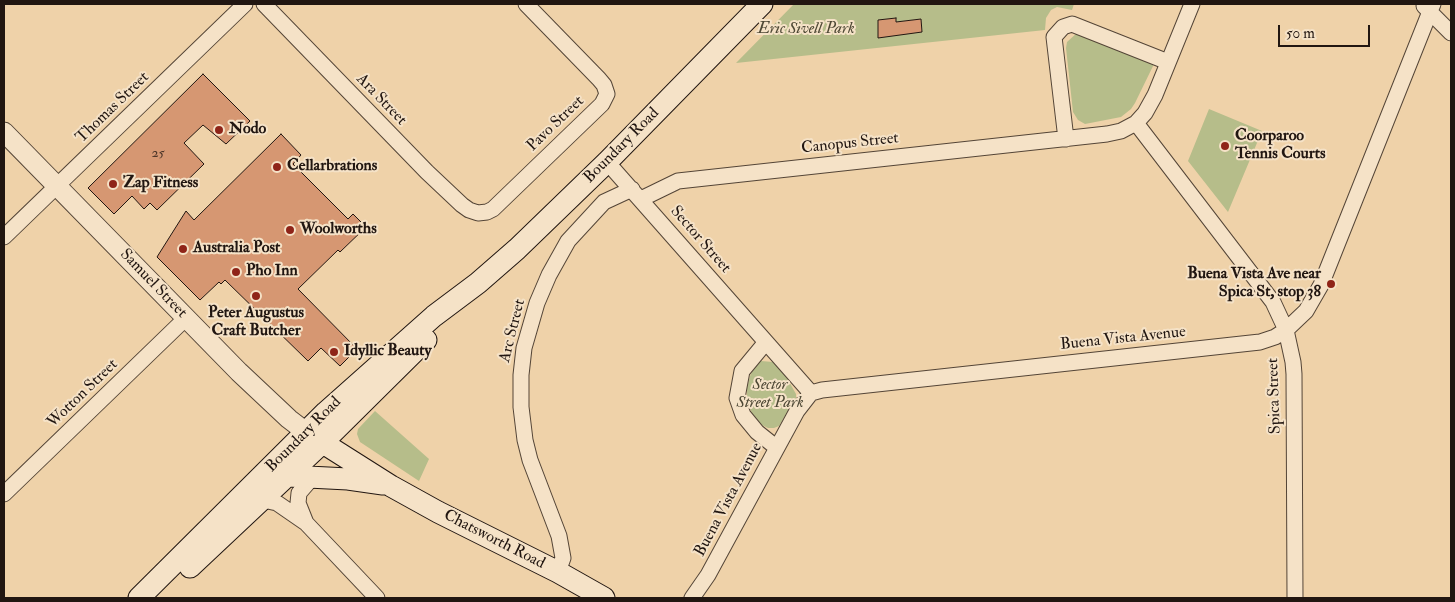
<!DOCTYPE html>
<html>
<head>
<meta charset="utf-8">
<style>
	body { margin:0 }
	#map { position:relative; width:1455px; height:602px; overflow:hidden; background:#efd2a9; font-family:"IM FELL Double Pica",serif }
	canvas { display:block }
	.frame { position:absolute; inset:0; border:5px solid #211611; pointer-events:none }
	.scale { position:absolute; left:1278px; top:25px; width:92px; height:22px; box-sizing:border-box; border:2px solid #211611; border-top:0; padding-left:6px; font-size:15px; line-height:18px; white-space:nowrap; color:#211611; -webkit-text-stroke:4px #f5e2c7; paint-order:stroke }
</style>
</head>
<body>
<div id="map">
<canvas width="1455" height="602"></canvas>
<div class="frame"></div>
<div class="scale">50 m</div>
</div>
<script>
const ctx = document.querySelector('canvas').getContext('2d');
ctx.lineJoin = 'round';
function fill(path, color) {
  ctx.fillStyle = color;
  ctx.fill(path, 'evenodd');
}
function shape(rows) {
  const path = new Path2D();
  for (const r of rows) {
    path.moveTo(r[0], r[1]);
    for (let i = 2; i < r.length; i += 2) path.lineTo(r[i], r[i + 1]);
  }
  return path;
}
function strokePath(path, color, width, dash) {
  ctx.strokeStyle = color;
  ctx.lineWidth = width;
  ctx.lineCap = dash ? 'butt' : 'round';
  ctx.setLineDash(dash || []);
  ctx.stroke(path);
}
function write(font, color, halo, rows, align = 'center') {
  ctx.font = font + ' "IM FELL Double Pica",serif';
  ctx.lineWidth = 4;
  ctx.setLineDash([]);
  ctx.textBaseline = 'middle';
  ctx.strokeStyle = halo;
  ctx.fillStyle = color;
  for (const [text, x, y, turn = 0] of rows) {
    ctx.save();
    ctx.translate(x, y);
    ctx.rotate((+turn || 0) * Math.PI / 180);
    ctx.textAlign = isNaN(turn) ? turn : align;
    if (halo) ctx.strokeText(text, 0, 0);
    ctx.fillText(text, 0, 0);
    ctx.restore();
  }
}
const green = shape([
	[794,4,1074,4,1072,10,1057,7,1051,10,1046,18,1045,30,736,63],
	[896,18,896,22,921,19,922,31,878,20],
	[1078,32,1154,64,1135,103,1131,109,1121,117,1085,124,1078,120,1073,112,1066,48,1067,42],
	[1209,109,1262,131,1228,212,1188,161],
	[761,361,773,362,783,371,796,394,796,399,793,402,782,421,779,426,774,428,768,428,762,425,753,415,747,403,747,388,750,376,755,366],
	[375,411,429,459,419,481,360,442,357,434,358,429]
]);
const building = shape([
	[896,18,896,22,921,19,922,32,878,38,878,20,896,18],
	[203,74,250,121,226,144,203,125,184,143,204,164,157,210,150,203,144,209,132,196,114,214,88,188,203,74],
	[281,134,301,155,293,164,348,219,353,214,366,227,340,252,338,250,298,289,357,349,340,366,321,348,308,361,225,280,221,284,219,282,200,300,157,257,186,211,194,220,281,134]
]);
const minor = shape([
	[264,4,427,172,462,205,469,210,478,213,487,212,493,209,602,104,607,94,604,85,599,79,526,4],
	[1424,6,1451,33],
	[1136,123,1273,302,1286,330,1293,362,1294,374,1295,598],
	[1066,139,1054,37,1063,27,1072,24,1168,62],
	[607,162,811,393],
	[641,199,678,181,1107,134,1121,131,1136,123,1145,113,1155,95,1192,4],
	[4,237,245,4],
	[766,342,742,371,737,398,743,415,757,432,777,448],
	[4,494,186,318],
	[263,500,277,503,306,523,377,598],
	[306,523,298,503,299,493,312,478],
	[558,572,563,558,559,536,530,460,525,440,521,407,521,375,524,348,537,303,549,275,568,241,604,202,632,189],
	[692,598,708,575,797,411,811,393,822,390,1260,342,1275,337,1286,330,1306,311,1321,285,1433,4]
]);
const tertiary = shape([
	[4,132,239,372,289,419,306,432]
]);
const secondary = shape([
	[312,436,391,486,438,512,558,572,604,598],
	[288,476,348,479,383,484],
	[190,567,323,442,426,340],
	[139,598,326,412,434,316,478,283,517,249,607,162,762,4]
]);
const markers = [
	[219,130,5,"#8f2418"],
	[1225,146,5,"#8f2418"],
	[277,167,5,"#8f2418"],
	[113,184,5,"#8f2418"],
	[290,230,5,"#8f2418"],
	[183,249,5,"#8f2418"],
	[236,272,5,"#8f2418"],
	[1331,284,5,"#8f2418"],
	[256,296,5,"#8f2418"],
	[334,352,5,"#8f2418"]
];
const numberNames = [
	["25",158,154]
];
const parkNames = [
	["Eric Sivell Park",806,30],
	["Sector",770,386],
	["Street Park",770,404]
];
const streetNames = [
	["Ara Street",381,100,46],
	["Thomas Street",113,108,-44],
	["Pavo Street",556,124,-44],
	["Canopus Street",850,144,-6],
	["Boundary Road",622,146,-45],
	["Sector Street",700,240,49],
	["Samuel Street",153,284,46],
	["Arc Street",513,331,-76],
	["Buena Vista Avenue",1123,339,-6],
	["Wotton Street",83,394,-44],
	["Spica Street",1275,396,-92],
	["Boundary Road",304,435,-45],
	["Buena Vista Avenue",729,500,-62],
	["Chatsworth Road",494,540,27]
];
const poiNames = [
	["Nodo",229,130],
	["Coorparoo",1235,137],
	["Tennis Courts",1235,155],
	["Cellarbrations",287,167],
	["Zap Fitness",123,184],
	["Woolworths",300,230],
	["Australia Post",193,249],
	["Pho Inn",246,272],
	["Buena Vista Ave near",1321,275,"right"],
	["Spica St, stop 38",1321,293,"right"],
	["Peter Augustus",256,314,"center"],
	["Craft Butcher",256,332,"center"],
	["Idyllic Beauty",344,352]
];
fill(green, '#b6bd8a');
fill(building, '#d69772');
strokePath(building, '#211611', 1);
strokePath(minor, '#544537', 17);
strokePath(tertiary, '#544537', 21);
strokePath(secondary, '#211611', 23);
strokePath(minor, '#f5e2c7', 15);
strokePath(tertiary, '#f5e2c7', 19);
strokePath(secondary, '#f5e2c7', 21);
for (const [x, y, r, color] of markers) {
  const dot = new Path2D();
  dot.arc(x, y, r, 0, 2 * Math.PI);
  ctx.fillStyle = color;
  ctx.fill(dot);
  strokePath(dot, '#f5e2c7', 2);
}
write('14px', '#4e3629', null, numberNames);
write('italic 16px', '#4e4835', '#f5e2c7', parkNames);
write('16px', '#211611', '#f5e2c7', streetNames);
write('bold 16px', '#211611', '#f5e2c7', poiNames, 'left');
</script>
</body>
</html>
